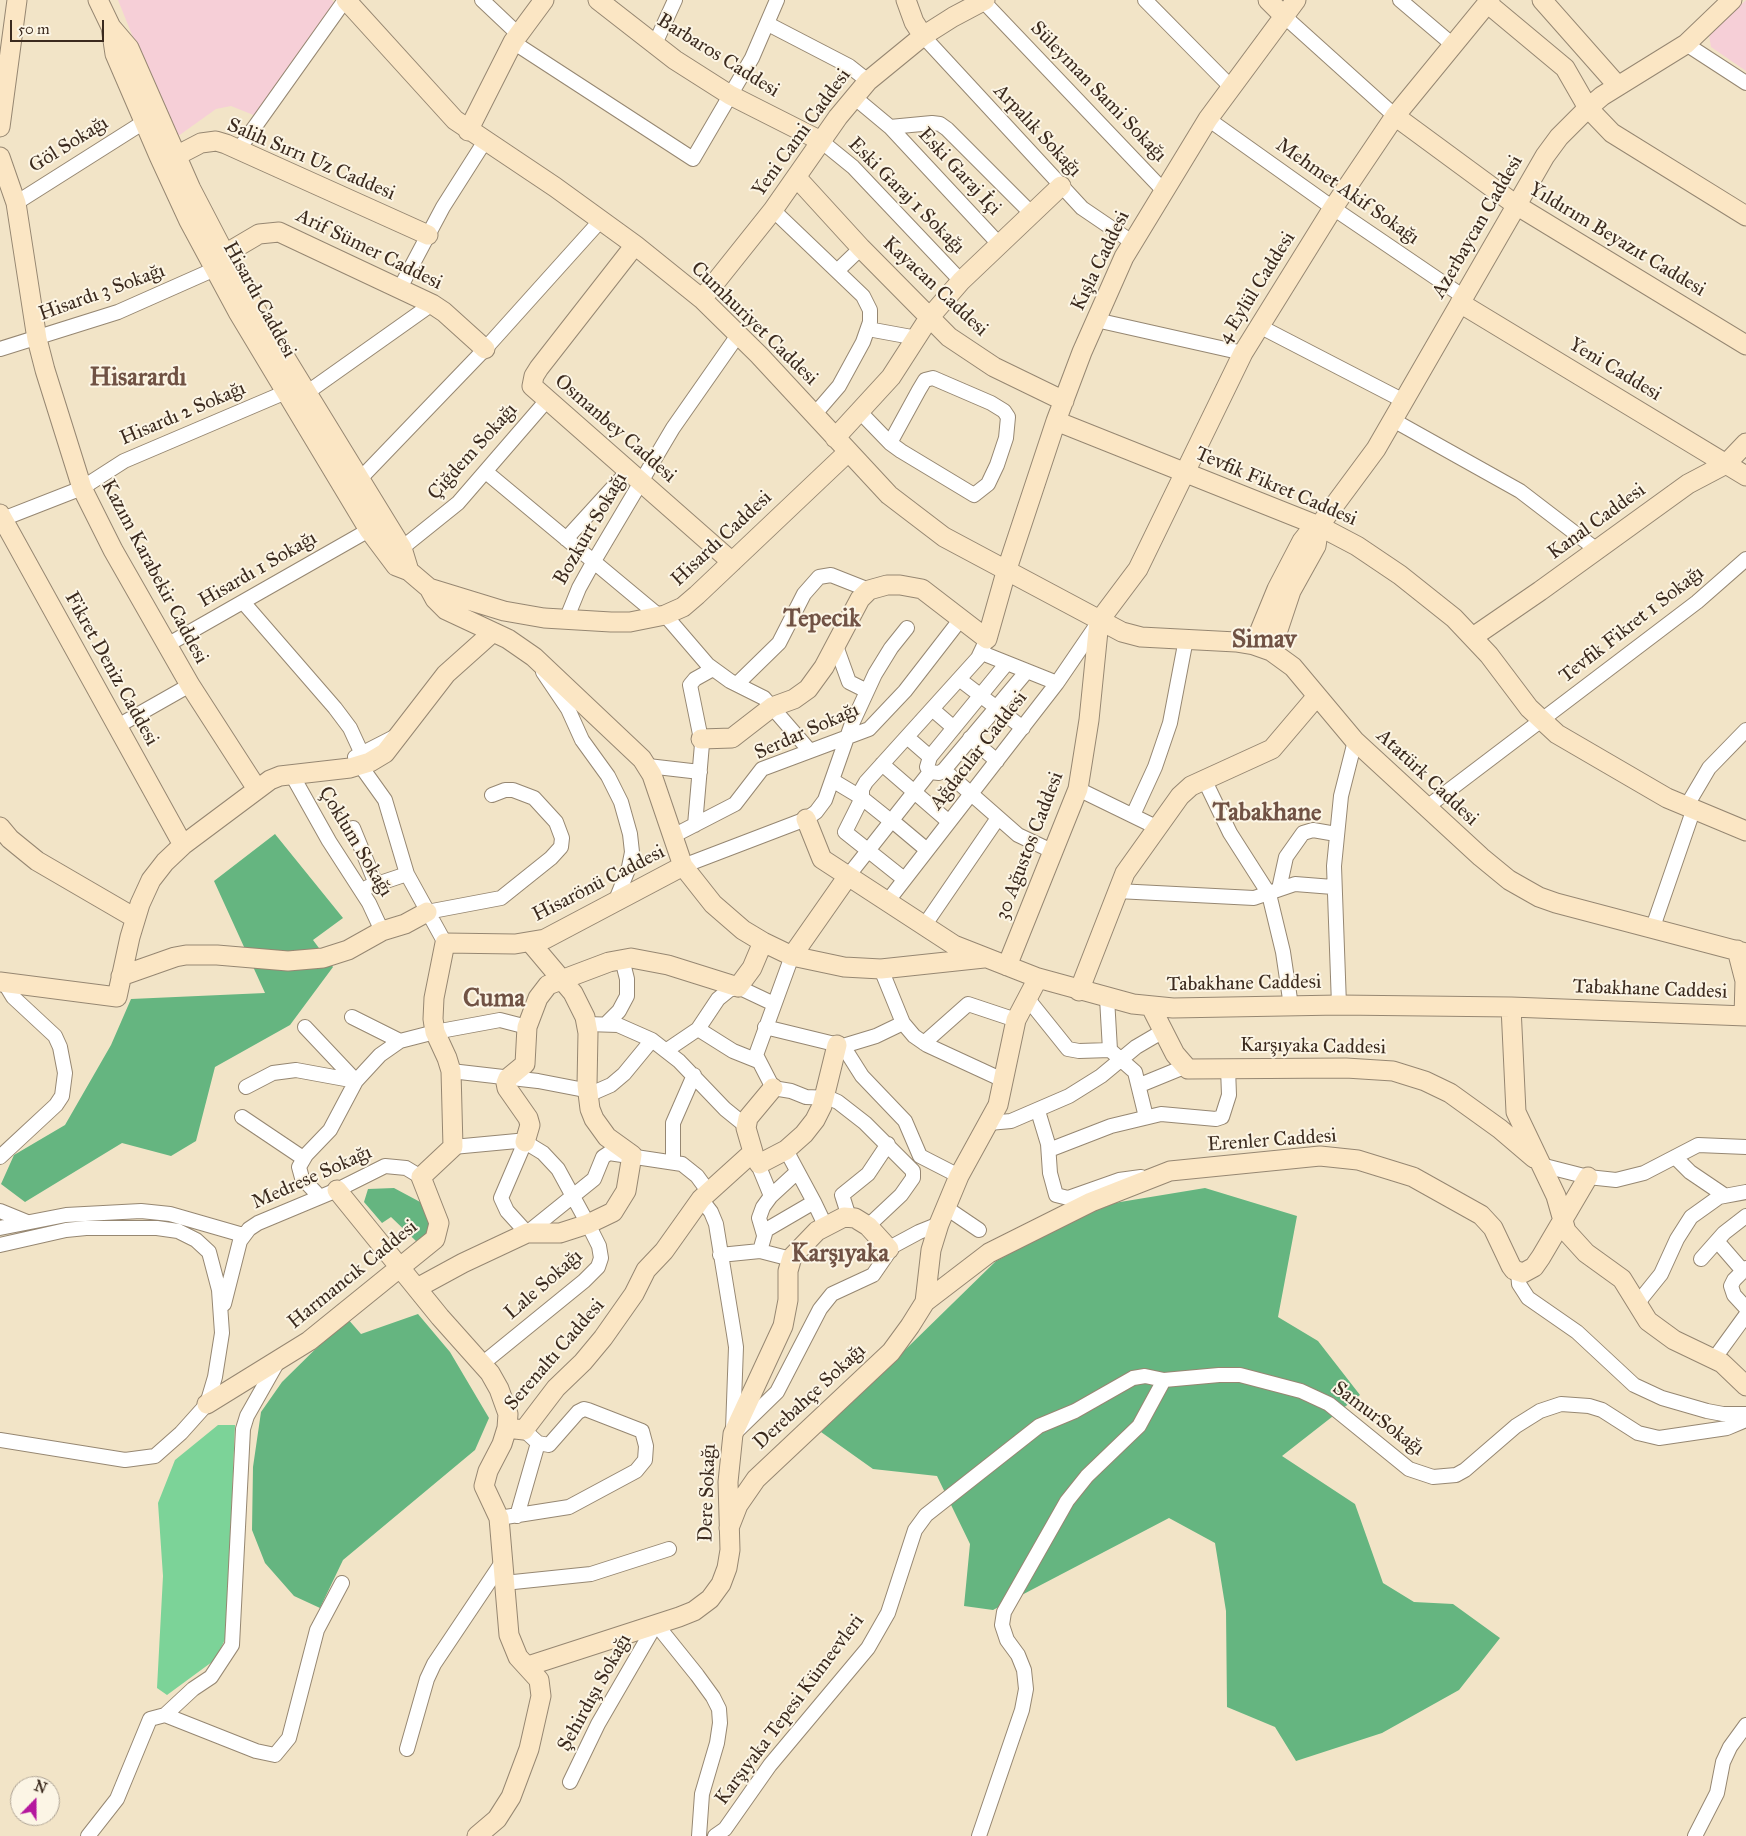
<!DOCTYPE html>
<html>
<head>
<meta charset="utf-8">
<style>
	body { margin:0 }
	#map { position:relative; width:1746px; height:1836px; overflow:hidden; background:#f2e4c7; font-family:"IM FELL Great Primer",serif }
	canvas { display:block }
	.north { position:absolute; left:10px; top:1776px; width:50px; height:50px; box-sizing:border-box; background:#fcf5e5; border:1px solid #afa495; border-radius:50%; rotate:22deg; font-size:14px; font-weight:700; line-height:20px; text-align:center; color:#3b2a1e }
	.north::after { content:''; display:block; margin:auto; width:18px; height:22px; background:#b5179e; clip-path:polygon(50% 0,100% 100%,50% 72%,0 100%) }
	.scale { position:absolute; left:10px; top:20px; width:94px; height:22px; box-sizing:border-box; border:2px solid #3b2a1e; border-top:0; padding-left:6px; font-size:15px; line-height:18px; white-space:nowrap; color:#3b2a1e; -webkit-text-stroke:4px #fcf5e5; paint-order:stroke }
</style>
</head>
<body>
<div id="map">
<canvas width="1746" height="1836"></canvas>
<div class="north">N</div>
<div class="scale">50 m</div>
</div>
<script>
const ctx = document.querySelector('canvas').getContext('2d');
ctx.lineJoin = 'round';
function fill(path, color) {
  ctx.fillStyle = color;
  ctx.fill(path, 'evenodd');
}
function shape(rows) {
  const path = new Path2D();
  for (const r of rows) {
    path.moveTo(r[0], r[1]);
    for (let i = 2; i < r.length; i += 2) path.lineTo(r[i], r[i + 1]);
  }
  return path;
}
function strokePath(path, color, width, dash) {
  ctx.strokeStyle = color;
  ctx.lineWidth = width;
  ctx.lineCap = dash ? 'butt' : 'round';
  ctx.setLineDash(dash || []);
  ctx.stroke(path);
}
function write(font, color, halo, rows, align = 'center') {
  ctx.font = font + ' "IM FELL Great Primer",serif';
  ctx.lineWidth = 4;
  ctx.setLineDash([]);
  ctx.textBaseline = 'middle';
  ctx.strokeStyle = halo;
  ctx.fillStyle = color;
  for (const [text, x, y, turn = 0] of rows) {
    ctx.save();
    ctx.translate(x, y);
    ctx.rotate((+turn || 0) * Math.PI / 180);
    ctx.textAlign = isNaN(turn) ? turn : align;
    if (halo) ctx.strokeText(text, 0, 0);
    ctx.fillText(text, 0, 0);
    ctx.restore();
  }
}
const built = shape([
	[118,0,332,0,335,3,256,116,231,106,216,109,174,139],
	[1746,0,1746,71,1711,47,1709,35]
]);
const green = shape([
	[218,1425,235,1425,226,1637,216,1659,167,1695,157,1688,163,1576,158,1503,175,1460]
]);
const forest = shape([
	[275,834,343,918,313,940,333,967,290,1025,215,1067,196,1141,171,1156,122,1143,25,1202,1,1184,14,1155,65,1125,111,1045,131,999,265,993,214,881],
	[394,1188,422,1203,433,1225,429,1237,417,1242,391,1217,382,1223,364,1202,368,1189],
	[1205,1188,1297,1216,1278,1317,1318,1341,1360,1395,1282,1456,1355,1504,1383,1583,1414,1602,1453,1604,1500,1638,1459,1690,1382,1733,1296,1761,1275,1727,1227,1707,1226,1611,1215,1543,1169,1518,993,1610,964,1606,970,1544,937,1476,873,1469,821,1432,996,1261,1102,1205],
	[418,1314,450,1352,489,1418,475,1450,343,1560,320,1608,294,1596,265,1563,252,1530,253,1467,261,1412,282,1382,347,1318,361,1334]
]);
const street = shape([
	[482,0,518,34],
	[1145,0,1232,88],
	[1400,0,1453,45],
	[983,1,1163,190],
	[1284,16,1395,116],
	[768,24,849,66,868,81],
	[923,36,1082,208,1132,242],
	[513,42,693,159,752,58,777,0],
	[1686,44,1746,83],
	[654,46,675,0],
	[854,97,890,127,932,123,940,124,947,129,1031,213],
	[1208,119,1333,208,1464,297],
	[890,127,999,244],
	[821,141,853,167,961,281],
	[239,149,345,0],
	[16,203,144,122],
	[773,210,863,296,870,310,870,322,863,342,839,386,814,415],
	[837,271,861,248],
	[400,288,443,207,485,141],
	[1096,320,1243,353],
	[1259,326,1404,401],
	[868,329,917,338],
	[0,349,118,312,215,269],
	[860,412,890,443,901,451,974,495,988,484,997,465,1006,438,1008,417,1004,411,991,403,933,378,925,380,919,390,890,443],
	[1393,420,1520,491,1597,550],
	[486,472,659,616],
	[359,480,485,349,601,220],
	[0,520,82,488,124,461,286,392,305,394,432,304],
	[566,539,628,471],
	[402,548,458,503,548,399],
	[243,602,335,708,350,728,362,754],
	[665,615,708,665,730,681,764,698,810,751],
	[566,620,579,588,594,561,673,428,738,335],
	[167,645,369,530],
	[836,646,849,682,867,691],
	[982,653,1057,683],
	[543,672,568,709,582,740,608,776,621,802,630,834,632,852,629,867,616,900],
	[959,679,1023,728],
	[737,684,779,643,804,594,819,577,831,575,869,590],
	[932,709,954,728],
	[116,727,190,685],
	[907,737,930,757],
	[970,738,997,761],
	[355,757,396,736],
	[882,764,949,822],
	[360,765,385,800,407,874,445,943],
	[648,766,700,772],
	[944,770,1018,835,1054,852],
	[930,772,939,773,944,770,1027,671],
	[930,772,927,767,930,757,1007,663],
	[292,775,329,841,369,903,382,931],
	[1204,779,1230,833,1269,894,1283,952,1291,1006],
	[832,780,862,798,887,818],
	[1078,789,1156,827],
	[1427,807,1697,602,1746,559],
	[1686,807,1709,768,1746,730],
	[896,815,930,772],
	[1133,815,1155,767,1170,723,1186,639],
	[896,824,927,850],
	[695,825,702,744,690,685,695,679,713,669],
	[353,828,376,884],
	[673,836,735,804,762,769,869,729,905,691,960,620],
	[683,866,806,819,816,812,825,800,851,726,875,674,891,648,907,628],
	[848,876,889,824],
	[904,879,845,832,862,798,862,789,866,782,978,658,987,639],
	[368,887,407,874],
	[1279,889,1286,857,1303,833,1313,830,1336,834],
	[1117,891,1254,898,1295,884,1333,887],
	[887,902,1057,683,1098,623],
	[427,912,501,898,551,858,561,847,562,838,556,822,534,798,513,790,505,790,492,795],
	[924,926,998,818],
	[1653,927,1693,811],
	[792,956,756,1055,773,1088,791,1091,806,1097,829,1098,838,1102,865,1123,913,1171,913,1178,901,1195,868,1226],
	[881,969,903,1023,914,1036,927,1045,1005,1081],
	[1027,998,1068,1049,1079,1051,1110,1050],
	[1107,998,1110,1050,1135,1072,1146,1117],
	[1339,1005,1334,866,1341,796,1355,741],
	[352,1017,400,1041,435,1032,500,1020,527,1027],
	[587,1024,618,1025,652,1040,679,1061,725,1109,746,1126],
	[606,1024,619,1011,627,996,627,979,622,959],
	[305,1027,356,1081,330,1130,306,1155,299,1167,302,1178,320,1197],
	[765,1027,843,1046,876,1036,903,1023],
	[698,1029,733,1051,758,1061],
	[924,1043,968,1004,1016,1020],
	[843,1046,862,1076,905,1121,920,1156,959,1176],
	[667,1050,698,1029,718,999,729,990,738,987,774,1004],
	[451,1071,538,1081,595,1092,611,1085,624,1074,652,1040],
	[1140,1085,1184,1067],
	[246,1087,273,1073,296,1070,356,1081,380,1055,400,1041],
	[1038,1111,1048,1144,1050,1173,1056,1195,1068,1198,1119,1180,1141,1177],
	[242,1117,303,1158],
	[989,1123,1011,1121,1069,1096,1101,1076,1136,1047,1165,1030],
	[525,1142,501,1198,507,1211,527,1233,594,1179,603,1157,609,1153,682,1164,697,1176,708,1191],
	[453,1147,517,1141,525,1142,543,1153,558,1169,588,1224,599,1246,601,1258,598,1267,584,1281,482,1364],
	[1049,1150,1111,1126,1161,1114,1216,1119,1222,1117,1229,1095,1228,1068],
	[0,1157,56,1105,62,1096,65,1073,60,1047,55,1036,13,997,4,982],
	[755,1157,771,1196],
	[1675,1157,1690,1172,1724,1195],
	[673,1161,673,1123,694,1075],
	[1541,1165,1588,1177,1616,1180,1644,1173,1698,1145,1746,1147],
	[701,1199,711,1212,716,1224,734,1334,736,1347,733,1429],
	[814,1202,825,1225],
	[945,1207,979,1230],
	[0,1211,27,1222],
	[849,1217,842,1195,868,1174,888,1144],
	[0,1228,66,1215,141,1211,170,1214,243,1235],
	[764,1235,759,1218,763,1207,771,1196,797,1172],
	[1717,1241,1743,1271],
	[0,1245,66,1230,86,1228,157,1228,178,1231,196,1240,209,1252,219,1290,222,1333,215,1377,207,1404,181,1433,155,1456,125,1460,0,1440],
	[760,1251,766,1230,814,1202,786,1150],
	[720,1255,760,1251,791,1259],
	[1701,1259,1724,1233,1746,1216],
	[1746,1268,1734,1280,1731,1286,1734,1295,1746,1308],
	[1518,1272,1519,1284,1528,1298,1577,1332,1634,1385,1662,1398,1707,1411,1723,1414,1746,1414],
	[224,1304,240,1241,249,1229,258,1223,337,1190,385,1166,406,1168,421,1177],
	[1636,1305,1661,1274,1677,1239,1691,1217,1719,1197,1746,1192],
	[1714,1359,1746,1315],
	[739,1429,777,1392,820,1309,832,1294,873,1275,893,1246,919,1232,939,1224],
	[517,1516,538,1443],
	[499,1518,569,1507,636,1471,645,1460,646,1446,642,1431,588,1410,584,1409,578,1412,549,1445,538,1443,524,1430],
	[504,1583,591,1574,669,1549],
	[165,1715,193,1689,211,1677,232,1645,243,1429,247,1416,277,1363],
	[407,1749,427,1679,434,1664,503,1561],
	[570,1782,598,1724,656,1624,697,1675,713,1697,719,1709,720,1723,717,1743,702,1794,699,1836],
	[88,1836,117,1799,150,1719,165,1715,256,1751,275,1755,289,1738,317,1630,342,1583],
	[715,1836,725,1829,770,1765,868,1648,888,1613,915,1530,926,1515,1039,1426,1075,1411,1133,1378,1145,1376,1164,1380,1219,1375,1240,1375,1301,1391,1329,1404,1409,1469,1433,1477,1456,1475,1465,1470,1516,1426,1540,1411,1561,1404,1589,1406,1602,1410,1638,1433,1659,1438,1727,1428,1746,1420],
	[979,1836,1022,1710,1026,1689,1024,1670,1018,1655,1007,1640,1002,1625,1004,1612,1067,1501,1087,1476,1139,1426,1164,1380],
	[1695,1836,1717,1793,1723,1762,1730,1747,1746,1725]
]);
const secondary = shape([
	[98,0,111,27,129,48,191,189,242,287,402,548,409,571],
	[346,0,455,120,555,187,635,245,702,299,759,355,889,495,944,537,1122,632,1141,637,1236,642,1254,645,1271,651,1293,667,1355,741,1481,857,1509,880,1539,897,1556,903,1746,953],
	[598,0,675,60,730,95,821,141],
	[906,0,914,22,923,36],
	[1268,0,1284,16],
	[1542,0,1618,86],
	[1487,3,1565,68,1588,108,1612,133,1746,216],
	[111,27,115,54,159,156,189,221,238,312,369,530,396,566,409,571,429,588,504,611,544,618,611,622,630,622,665,615,683,607,697,595,848,452],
	[1395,116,1516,205,1746,345],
	[0,127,17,0],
	[468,131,513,42,544,0],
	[176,156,201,143,216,141,226,144,428,235],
	[0,157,16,203,37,339,45,370,82,488,113,550,190,685,257,789],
	[797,178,861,248,949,337,994,367,1064,401],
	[635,245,539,368,534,376,532,386,732,562],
	[225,254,259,234,279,232,432,304,444,312,485,349],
	[702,299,773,210,838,117,868,81,923,36,953,17,985,0],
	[1460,303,1746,476],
	[1056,421,1319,526,1357,546,1400,575,1454,618,1489,655,1529,708,1557,734,1667,798,1746,831],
	[835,438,891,377,929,318,961,281,1061,186],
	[0,514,183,845],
	[429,588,435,599,446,610,508,639,534,657,642,759,652,775,683,866,713,904,743,930,763,942,792,956,844,967,881,969,984,958],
	[1099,621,1138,569,1243,353,1333,208,1395,116,1490,0],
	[1473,637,1540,591,1688,484,1726,464,1746,443],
	[1254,645,1277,589,1302,541,1310,531,1319,526,1376,449,1545,156,1559,137,1588,108,1602,96,1686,44,1732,0],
	[1271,651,1291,591,1316,546,1319,526],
	[701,739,732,738,772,707,794,699,808,689,824,667,860,599,869,590,887,585,900,585,922,589,987,639,1006,572,1056,421,1082,352,1124,257,1208,119,1296,0],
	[806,819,822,859,954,945,1038,978,1133,1004,1173,1008,1339,1005,1511,1007,1746,1016],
	[0,827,10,839,37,861,135,918],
	[1737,950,1745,981,1744,1016],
	[792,956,848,876],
	[1007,966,1078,789,1089,720,1099,621],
	[121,976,175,957,186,955,217,955,288,961,323,958,348,950,382,931,405,924,427,912],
	[0,982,117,997,130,937,140,904,151,880,165,862,183,845,270,780,280,776,350,768,370,762,385,753,446,674,493,632],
	[1079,991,1125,873,1180,796,1191,786,1272,749,1317,696],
	[1151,1007,1175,1054,1188,1069,1346,1068,1393,1071,1425,1081,1450,1093,1500,1129,1534,1158],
	[1511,1007,1516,1112,1556,1196,1566,1231,1586,1253,1622,1279,1648,1321,1674,1340,1722,1363,1746,1386],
	[525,1142,530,1125,528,1118,507,1088,506,1083,508,1078,525,1064,527,1027,538,998,548,985,609,962,631,958,668,965,738,987,752,968,763,942],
	[759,1164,786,1150,804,1134,815,1120,822,1106,837,1045],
	[337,1190,440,1317,490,1373,499,1389,508,1414,507,1428,502,1444,488,1471,484,1486,499,1518,509,1635,518,1657,539,1680,541,1696,529,1749,511,1797,497,1819,477,1836],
	[417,1288,463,1263,527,1233,560,1233,588,1224,613,1212,626,1191,632,1155,607,1137,594,1119,590,1109,587,1085,588,1033,585,1017,573,993,530,942],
	[925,1302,931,1250,939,1224,959,1176,998,1105,1016,1020,1038,978],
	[207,1404,309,1341,435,1239,439,1223,421,1177,453,1147,451,1071,447,1058,435,1032,433,1019,434,998,445,943,515,944,545,939,683,866],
	[507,1428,524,1430,556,1388,583,1362,603,1338,634,1294,646,1270,664,1251,701,1199,753,1152,746,1128,748,1118,773,1088],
	[729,1528,738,1505,756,1479,891,1352,910,1326,925,1302,989,1253,1091,1202,1170,1171,1320,1156,1358,1160,1413,1177,1481,1215,1493,1228,1511,1266,1514,1270,1523,1273,1534,1267,1541,1257,1588,1177],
	[528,1666,679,1617,694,1611,710,1599,721,1584,727,1568,730,1550,728,1482,733,1434,783,1326,788,1300,788,1271,792,1257,817,1231,844,1217,855,1218,868,1226,889,1249]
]);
const streetNames = [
	["Barbaros Caddesi",718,56,32],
	["Süleyman Sami Sokağı",1098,92,46],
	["Arpalık Sokağı",1037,131,47],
	["Yeni Cami Caddesi",802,133,-54],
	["Göl Sokağı",69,145,-32],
	["Salih Sırrı Uz Caddesi",311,160,23],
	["Eski Garaj İçi",959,172,47],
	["Mehmet Akif Sokağı",1347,192,35],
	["Eski Garaj 1 Sokağı",906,196,45],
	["Azerbaycan Caddesi",1478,227,-60],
	["Yıldırım Beyazıt Caddesi",1617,240,31],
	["Arif Sümer Caddesi",369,250,26],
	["Kışla Caddesi",1101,261,-64],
	["Kayacan Caddesi",935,287,43],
	["4 Eylül Caddesi",1257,288,-58],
	["Hisardı 3 Sokağı",102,293,-20],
	["Hisardı Caddesi",259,300,61],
	["Cumhuriyet Caddesi",754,324,44],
	["Yeni Caddesi",1615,370,31],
	["Hisardı 2 Sokağı",183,414,-23],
	["Osmanbey Caddesi",615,429,41],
	["Çiğdem Sokağı",473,452,-48],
	["Tevfik Fikret Caddesi",1276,487,23],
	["Kanal Caddesi",1597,522,-36],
	["Bozkurt Sokağı",591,529,-60],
	["Hisardı Caddesi",722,539,-43],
	["Hisardı 1 Sokağı",258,570,-30],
	["Kazım Karabekir Caddesi",154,572,62],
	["Tevfik Fikret 1 Sokağı",1632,625,-38],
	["Fikret Deniz Caddesi",111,669,61],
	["Serdar Sokağı",807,732,-24],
	["Ağdacılar Caddesi",979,751,-52],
	["Atatürk Caddesi",1427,778,43],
	["Çoklum Sokağı",355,842,59],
	["30 Ağustos Caddesi",1030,846,-69],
	["Hisarönü Caddesi",599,884,-27],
	["Tabakhane Caddesi",1244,984,-1],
	["Tabakhane Caddesi",1650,990,2],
	["Karşıyaka Caddesi",1313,1047,1],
	["Erenler Caddesi",1272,1141,-4],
	["Medrese Sokağı",312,1178,-24],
	["Harmancık Caddesi",353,1275,-39],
	["Lale Sokağı",544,1285,-41],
	["Serenaltı Caddesi",555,1355,-49],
	["Derebahçe Sokağı",810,1397,-43],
	["SamurSokağı",1378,1419,37],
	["Dere Sokağı",708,1493,-88],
	["Şehirdışı Sokağı",595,1693,-61],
	["Karşıyaka Tepesi Kümeevleri",790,1710,-53]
];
const districtNames = [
	["Hisarardı",138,379],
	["Tepecik",822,620],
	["Simav",1264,641],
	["Tabakhane",1267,814],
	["Cuma",494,1000],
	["Karşıyaka",840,1255]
];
fill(built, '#f6cfd7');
fill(green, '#7cd398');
fill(forest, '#65b580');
strokePath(street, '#968772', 16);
strokePath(secondary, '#968772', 21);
strokePath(street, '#fff', 14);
strokePath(secondary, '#fbe6c4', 19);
write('20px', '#3b2a1e', '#fcf5e5', streetNames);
write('bold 25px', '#705244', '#fcf5e5', districtNames);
</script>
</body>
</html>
